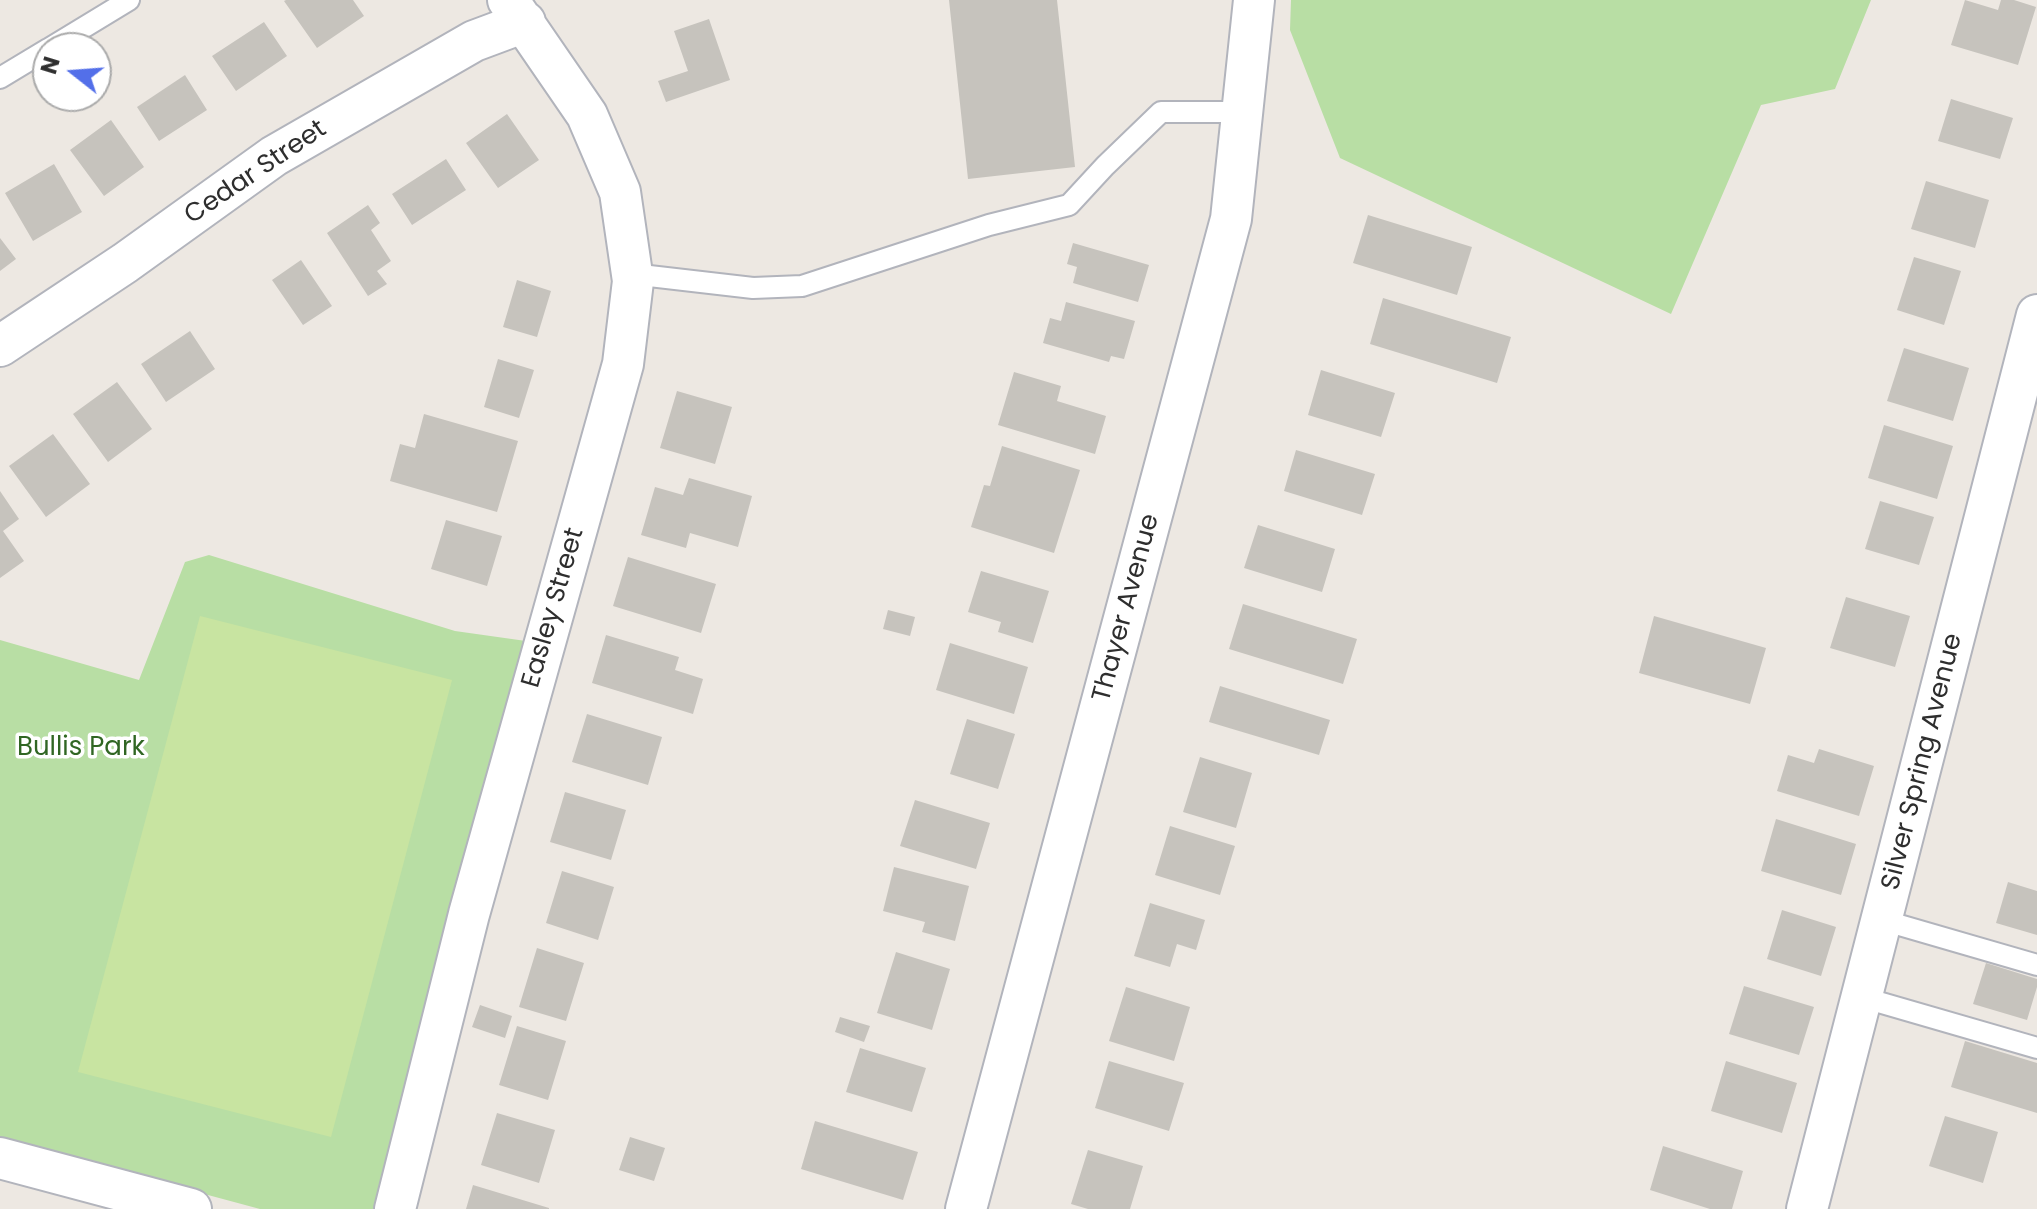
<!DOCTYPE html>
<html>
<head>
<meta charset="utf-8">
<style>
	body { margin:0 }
	#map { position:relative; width:2037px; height:1209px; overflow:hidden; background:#ede8e2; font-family:Poppins,sans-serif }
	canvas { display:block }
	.north { position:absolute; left:32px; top:32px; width:80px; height:80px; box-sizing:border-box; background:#fff; border:2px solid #ababab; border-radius:50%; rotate:287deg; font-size:22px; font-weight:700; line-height:32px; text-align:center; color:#2e2e2e }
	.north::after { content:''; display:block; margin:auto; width:28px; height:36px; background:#536fe9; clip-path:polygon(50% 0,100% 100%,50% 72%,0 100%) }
</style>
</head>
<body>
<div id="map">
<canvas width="2037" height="1209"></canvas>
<div class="north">N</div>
</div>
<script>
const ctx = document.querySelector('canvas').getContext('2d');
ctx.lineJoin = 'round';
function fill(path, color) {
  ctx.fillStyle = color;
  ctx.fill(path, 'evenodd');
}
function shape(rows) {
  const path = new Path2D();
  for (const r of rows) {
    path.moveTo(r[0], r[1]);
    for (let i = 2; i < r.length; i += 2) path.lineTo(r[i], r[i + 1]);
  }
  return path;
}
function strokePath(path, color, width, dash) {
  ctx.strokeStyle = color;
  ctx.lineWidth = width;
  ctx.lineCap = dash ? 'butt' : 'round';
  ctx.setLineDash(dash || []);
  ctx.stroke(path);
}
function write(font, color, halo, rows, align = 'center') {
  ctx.font = font + ' Poppins,sans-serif';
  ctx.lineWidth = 7;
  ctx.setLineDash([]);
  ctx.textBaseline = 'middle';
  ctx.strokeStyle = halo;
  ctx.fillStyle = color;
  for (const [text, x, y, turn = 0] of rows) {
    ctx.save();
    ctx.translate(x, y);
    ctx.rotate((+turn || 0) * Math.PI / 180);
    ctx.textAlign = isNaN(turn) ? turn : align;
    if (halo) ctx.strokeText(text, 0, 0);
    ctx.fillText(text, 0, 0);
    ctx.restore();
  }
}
const green = shape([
	[1291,0,1871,0,1835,89,1761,105,1671,314,1340,158,1290,30],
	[209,555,455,631,533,642,424,1018,374,1209,260,1209,0,1139,0,640,139,680,185,562]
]);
const pitch = shape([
	[200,616,452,680,331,1137,78,1072]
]);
const building = shape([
	[286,0,353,0,364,16,317,48,284,1],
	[949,0,1057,0,1075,167,968,179],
	[1965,0,1998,10,2001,0,2014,0,2036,7,2018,65,1951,45],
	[709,19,730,80,666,102,658,81,688,71,674,31],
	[264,22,287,56,236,91,212,56],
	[185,75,207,110,159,141,137,107],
	[1951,99,2013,118,2000,159,1938,141],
	[507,114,539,160,498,188,466,143],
	[111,120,144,167,104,196,70,150],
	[446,159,466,190,412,225,392,194],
	[54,164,82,212,33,241,5,193],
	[1926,181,1989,200,1975,248,1911,229],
	[368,205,380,223,371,230,391,261,377,271,387,284,368,296,327,233],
	[1368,215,1472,247,1457,295,1353,263],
	[0,238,16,259,0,271],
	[1073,243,1149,265,1138,302,1073,283,1077,267,1067,264],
	[1914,257,1961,271,1944,325,1897,310],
	[301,260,332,306,303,325,272,280],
	[517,280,551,291,537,337,503,327],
	[1383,298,1511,337,1497,383,1370,344],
	[1066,302,1135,321,1124,359,1111,356,1109,362,1043,343,1050,318,1061,321],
	[190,331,215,369,166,402,141,364],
	[1904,348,1969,368,1953,421,1887,401],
	[498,359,534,370,519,418,484,407],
	[1321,370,1395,393,1381,437,1308,415],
	[1014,372,1061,386,1057,401,1106,416,1095,454,998,425],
	[117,382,152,429,108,462,73,414],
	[677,391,732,407,715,464,660,448],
	[424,414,518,441,497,512,390,481,400,444,415,448],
	[1884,425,1953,446,1937,499,1868,478],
	[53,434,90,484,46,517,9,466],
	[1002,446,1080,470,1054,553,971,527,984,485,990,486],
	[1296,450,1375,474,1362,515,1284,491],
	[689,478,752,496,738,547,690,533,686,548,641,535,655,487,683,495],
	[0,491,19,519,3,531,24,561,0,578],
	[1880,501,1934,517,1919,565,1865,549],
	[446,520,502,536,487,586,431,569],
	[1258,525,1335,549,1322,592,1244,568],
	[628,557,716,584,701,633,613,606],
	[981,571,1049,591,1033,643,998,632,1001,622,968,612],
	[1846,597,1910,616,1895,667,1830,648],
	[1243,604,1357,639,1343,684,1229,649],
	[888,610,915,617,910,636,883,629],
	[1654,616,1766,648,1750,704,1639,673],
	[606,635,679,657,675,670,703,679,693,714,592,683],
	[950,643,1028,667,1014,714,936,690],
	[1220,686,1330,720,1319,755,1209,722],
	[587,714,662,737,648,785,572,762],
	[967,719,1015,734,998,789,950,774],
	[1819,749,1874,766,1859,816,1777,791,1788,755,1814,763],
	[1200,757,1252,773,1236,828,1183,812],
	[565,792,626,810,611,860,550,842],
	[915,800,990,823,976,869,900,846],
	[1776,819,1856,844,1841,895,1761,871],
	[1170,826,1235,846,1220,895,1155,875],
	[894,867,969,886,955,941,922,932,925,922,883,911],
	[562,871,614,887,598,940,546,923],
	[2008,882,2037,891,2037,935,1996,923],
	[1150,903,1205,920,1196,950,1177,944,1170,967,1134,956],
	[1782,910,1836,927,1821,976,1767,959],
	[537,948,584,963,566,1021,519,1007],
	[896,952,950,969,932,1030,877,1013],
	[1986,963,2037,979,2037,987,2027,1020,1973,1004],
	[1744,986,1814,1007,1799,1055,1729,1034],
	[1126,987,1190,1007,1174,1061,1109,1041],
	[480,1005,512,1016,505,1038,472,1027],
	[840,1017,870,1026,864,1042,835,1032],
	[517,1026,566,1041,548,1100,499,1085],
	[1965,1041,2037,1063,2037,1113,1951,1087],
	[860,1048,926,1068,912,1112,846,1092],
	[1109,1061,1184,1083,1169,1131,1095,1108],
	[1726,1061,1797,1083,1782,1133,1711,1111],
	[497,1113,555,1130,539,1183,481,1165],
	[1945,1116,1998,1132,1983,1183,1929,1166],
	[815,1121,918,1152,903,1200,801,1169],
	[630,1137,665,1148,654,1181,619,1170],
	[1663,1146,1743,1171,1732,1209,1710,1209,1650,1190],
	[1088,1150,1143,1166,1130,1209,1088,1209,1071,1204],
	[473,1185,549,1208,549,1209,466,1209]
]);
const service = shape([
	[50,48,129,0],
	[0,78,48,49],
	[632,274,753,288,802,286,989,225,1069,205,1105,166,1161,112,1242,112],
	[1882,920,2037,965],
	[1861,997,2037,1048]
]);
const minor = shape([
	[0,346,125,263,274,156,474,41,525,22],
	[0,1158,191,1209],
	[395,1209,469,914,623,364,633,281,620,192,587,115,508,0],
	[966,1209,1231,219,1254,0],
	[1807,1209,2037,315]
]);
const streetNames = [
	["Cedar Street",256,173,-34],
	["Easley Street",554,608,-74],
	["Thayer Avenue",1127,608,-75],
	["Silver Spring Avenue",1923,762,-76]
];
const parkNames = [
	["Bullis Park",81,748]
];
fill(green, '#b8dea4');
fill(pitch, '#c8e4a1');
fill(building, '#c6c3bd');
strokePath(service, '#b2b4bc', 24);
strokePath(minor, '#b2b4bc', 44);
strokePath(service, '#fff', 20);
strokePath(minor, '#fff', 40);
write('26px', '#2e2e2e', '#fff', streetNames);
write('26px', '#306623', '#fff', parkNames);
</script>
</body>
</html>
